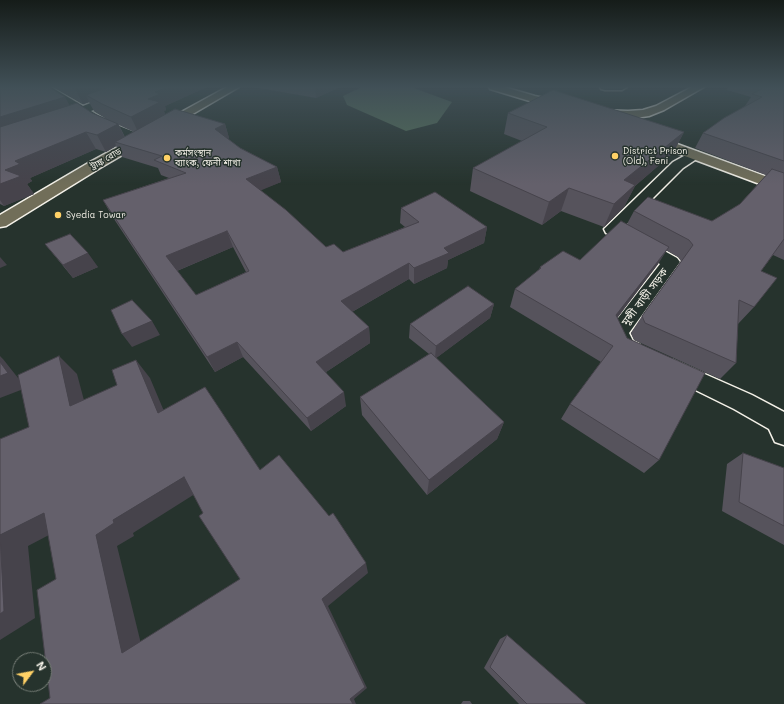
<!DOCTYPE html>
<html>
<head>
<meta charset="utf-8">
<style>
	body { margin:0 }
	#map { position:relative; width:784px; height:704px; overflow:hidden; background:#26332d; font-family:Mali,sans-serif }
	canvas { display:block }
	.north { position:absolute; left:12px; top:652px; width:40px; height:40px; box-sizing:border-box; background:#26332d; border:1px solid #787f78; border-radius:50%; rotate:58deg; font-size:11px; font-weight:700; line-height:16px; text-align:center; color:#f4f1e8 }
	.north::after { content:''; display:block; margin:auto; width:14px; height:18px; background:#ffd166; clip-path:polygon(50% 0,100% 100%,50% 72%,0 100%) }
</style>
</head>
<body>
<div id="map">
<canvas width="784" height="704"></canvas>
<div class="north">N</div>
</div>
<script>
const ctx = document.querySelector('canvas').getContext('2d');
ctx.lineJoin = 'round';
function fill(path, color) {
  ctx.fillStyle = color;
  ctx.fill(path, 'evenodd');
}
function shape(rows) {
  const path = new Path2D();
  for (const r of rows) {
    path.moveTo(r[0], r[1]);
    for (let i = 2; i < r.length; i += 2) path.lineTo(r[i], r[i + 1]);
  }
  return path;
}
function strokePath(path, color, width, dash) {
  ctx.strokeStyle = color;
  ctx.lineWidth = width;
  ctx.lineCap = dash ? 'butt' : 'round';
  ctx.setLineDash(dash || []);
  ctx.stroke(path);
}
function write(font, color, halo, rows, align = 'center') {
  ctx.font = font + ' Mali,"Noto Sans Bengali",sans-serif';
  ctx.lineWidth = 3;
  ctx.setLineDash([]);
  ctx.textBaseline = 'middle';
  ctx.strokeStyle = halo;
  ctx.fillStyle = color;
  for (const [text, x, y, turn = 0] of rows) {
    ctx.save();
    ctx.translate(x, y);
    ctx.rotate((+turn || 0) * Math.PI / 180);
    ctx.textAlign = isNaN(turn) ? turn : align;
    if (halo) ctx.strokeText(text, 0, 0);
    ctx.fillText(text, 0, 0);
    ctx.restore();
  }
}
const green = shape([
	[362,87,411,87,452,102,437,123,406,131,347,105,343,96]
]);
const minor = shape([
	[39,87,51,87,83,106,131,87,144,87,143,89,91,111,109,122,137,133,138,136,132,140,127,139,101,128,86,118,63,126,59,125,57,122,59,119,75,114,76,112,40,89,39,87],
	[600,87,627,87,622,90,605,90,601,89,600,87],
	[693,151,698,152,700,155,698,158,683,168,623,228,677,258,680,262,629,333,633,341,639,344,642,350,639,356,631,358,617,353,607,332,660,264,606,233,604,229,673,162,693,151],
	[673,360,752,395,784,412,784,445,775,442,769,429,734,409,665,375,662,369,665,363,673,360]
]);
const major = shape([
	[227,87,239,87,100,168,6,226,0,227,0,215,90,162,227,87],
	[489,87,504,87,535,96,568,103,570,105,564,108,533,102,490,89,489,87],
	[692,87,704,87,664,110,649,116,628,119,601,118,595,114,601,110,628,111,643,110,656,106,692,87],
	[647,133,784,183,784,193,642,140,641,137,642,134,647,133]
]);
const wall = shape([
	[0,87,70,106,92,113,107,119,94,111,89,102,83,104,53,87,207,87,165,106,166,110,164,111,165,115,225,124,229,138,228,139,240,148,277,167,281,182,260,190,326,247,343,252,405,227,400,223,401,208,487,227,484,243,448,260,447,268,414,284,409,279,352,312,369,327,370,343,326,372,346,406,311,431,243,357,215,372,112,216,103,200,169,178,161,175,158,168,122,157,116,146,106,152,96,149,30,178,32,181,27,184,34,194,4,206,0,204],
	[119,125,134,132,125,137],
	[233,247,246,272,196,295,177,271],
	[253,87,340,87,316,98],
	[728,87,784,87,784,260,773,255,761,271,754,307,738,324,736,363,720,379,634,340,631,333,642,316,681,261,678,257,666,250,658,264,617,318,659,460,644,473,561,419,570,404,601,362,510,307,515,289,539,270,540,267,580,260,627,224,634,211,712,221,740,204,766,175,695,148,703,133,745,106,751,97,727,90],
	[508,113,684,132,673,153,635,186,624,207,604,227,561,211,542,225,470,191,473,168,522,141,504,134],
	[45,244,98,267,73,278],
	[494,304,490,318,436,358,504,422,497,439,427,495,362,415,360,397,429,354,409,338,410,324],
	[743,453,784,468,784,545,722,511,727,464],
	[507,635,586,704,519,704,484,668,500,639],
	[463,701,470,701,472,704,461,704]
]);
const shadedWall = shape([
	[80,87,128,87,86,95,89,102,83,104,75,89],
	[168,87,207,87,165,106,166,110,164,111,167,118,139,134,131,117,155,92],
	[315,87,340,87,316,98],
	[65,97,74,113,0,137,0,117],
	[118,124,126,140,115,142,116,146,106,152,97,135],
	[225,124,229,138,219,143,215,129],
	[86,132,96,149,30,178,32,181,27,184,34,194,4,206,0,200,0,184,5,170,15,161],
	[684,132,673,153,635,186,624,207,604,227,614,204,624,180],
	[277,167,281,182,250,195,246,179],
	[569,188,561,211,542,225,549,202],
	[487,227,484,243,448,260,447,268,414,284,414,268,444,248],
	[227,231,233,247,174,272,166,256],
	[669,247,658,264,606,333,616,315],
	[88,253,98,267,73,278,63,265],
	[0,257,7,265,0,268],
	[409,263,409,279,343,317,341,301],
	[494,304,490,318,435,359,436,346],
	[152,321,160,335,132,347,122,334],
	[369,327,370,343,320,376,316,362],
	[237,342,243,357,215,372,207,357],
	[0,356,3,359,26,388,0,398],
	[59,356,77,374,90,423,70,406],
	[136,360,150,378,172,430,158,413],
	[344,392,346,406,311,431,307,418],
	[504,422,497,439,427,495,429,480],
	[184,477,198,492,133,533,134,536,117,546,144,656,122,653,96,535,113,520],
	[44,513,68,525,28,546,35,618,0,640,0,535],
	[366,563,368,573,328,606,367,688,354,699,356,704,353,704,350,699,322,599]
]);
const building = shape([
	[0,87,49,87,65,97,0,117,0,87],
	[71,87,80,87,75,89,71,87],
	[108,87,168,87,155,92,160,94,148,99,160,102,131,117,102,104,86,95,108,87],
	[765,87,784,87,784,161,703,133,724,118,762,97,752,94,765,87],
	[553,90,684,132,624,180,635,185,614,204,569,188,549,202,473,168,547,127,508,113,553,90],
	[77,103,92,113,118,124,97,135,86,132,15,161,20,164,5,170,21,176,16,178,0,184,0,127,77,103],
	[175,109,225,124,215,129,240,148,277,167,246,179,286,210,326,247,334,244,343,252,419,222,401,208,435,192,487,227,444,248,449,253,414,268,409,263,341,301,369,327,316,362,344,392,307,418,237,342,207,357,103,200,186,173,154,160,162,156,115,142,175,109],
	[227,231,249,271,196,295,166,256,227,231],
	[772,169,784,173,784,239,761,271,777,278,754,307,739,300,736,363,645,323,642,316,693,245,689,240,634,211,648,197,712,221,740,204,772,169],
	[621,221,669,247,616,315,627,338,705,373,659,460,570,404,613,346,515,289,541,268,540,267,563,251,580,260,621,221],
	[70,234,88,253,63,265,45,244,70,234],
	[468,286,494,304,436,346,410,324,468,286],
	[132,300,152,321,122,334,111,310,132,300],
	[431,353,504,422,429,480,360,397,431,353],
	[59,356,70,406,117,385,112,370,136,360,158,413,205,387,260,470,279,455,329,516,333,513,366,563,322,599,365,687,350,699,353,704,40,704,50,698,37,590,56,579,44,513,0,535,0,439,29,427,18,375,59,356],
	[184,477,203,513,199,516,240,579,122,653,96,535,114,523,113,520,184,477],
	[0,362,8,373,0,376,0,362],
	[743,453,784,468,784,526,739,502,743,453],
	[0,535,4,611,0,614,0,535],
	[507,635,586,704,527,704,490,667,507,635]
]);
const markers = [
	[615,156,4,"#ffd166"],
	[167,158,4,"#ffd166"],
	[58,215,4,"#ffd166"]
];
const farPoinames = [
	["District Prison",623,151],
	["(Old), Feni",623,161],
	["কর্মসংস্থান",175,153],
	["ব্যাংক, ফেনী শাখা",175,163],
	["Syedia Towar",66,215]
];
const farStreetnames = [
	["ট্রাঙ্ক রোড",106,159,-30]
];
const streetNames = [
	["মুন্সী বাড়ী সড়ক",645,297,-53]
];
fill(green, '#57745b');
strokePath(minor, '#f4f1e8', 3);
strokePath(major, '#f4f1e8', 3);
fill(minor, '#26332d');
fill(major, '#716e59');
fill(wall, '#56535c');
fill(shadedWall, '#46434b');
fill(building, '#64606b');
strokePath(building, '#46434b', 1);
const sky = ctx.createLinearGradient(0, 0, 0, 185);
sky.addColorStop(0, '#151c19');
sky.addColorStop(0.47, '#415057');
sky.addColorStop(1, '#41505700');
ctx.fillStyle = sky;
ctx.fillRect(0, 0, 784, 185);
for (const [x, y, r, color] of markers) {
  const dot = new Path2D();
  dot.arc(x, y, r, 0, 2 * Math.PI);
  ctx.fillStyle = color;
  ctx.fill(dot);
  strokePath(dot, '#26332d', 1.5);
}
write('9px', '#f4f1e8', '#26332d', farPoinames, 'left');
write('9px', '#f4f1e8', '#26332d', farStreetnames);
write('11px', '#f4f1e8', '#26332d', streetNames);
</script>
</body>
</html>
